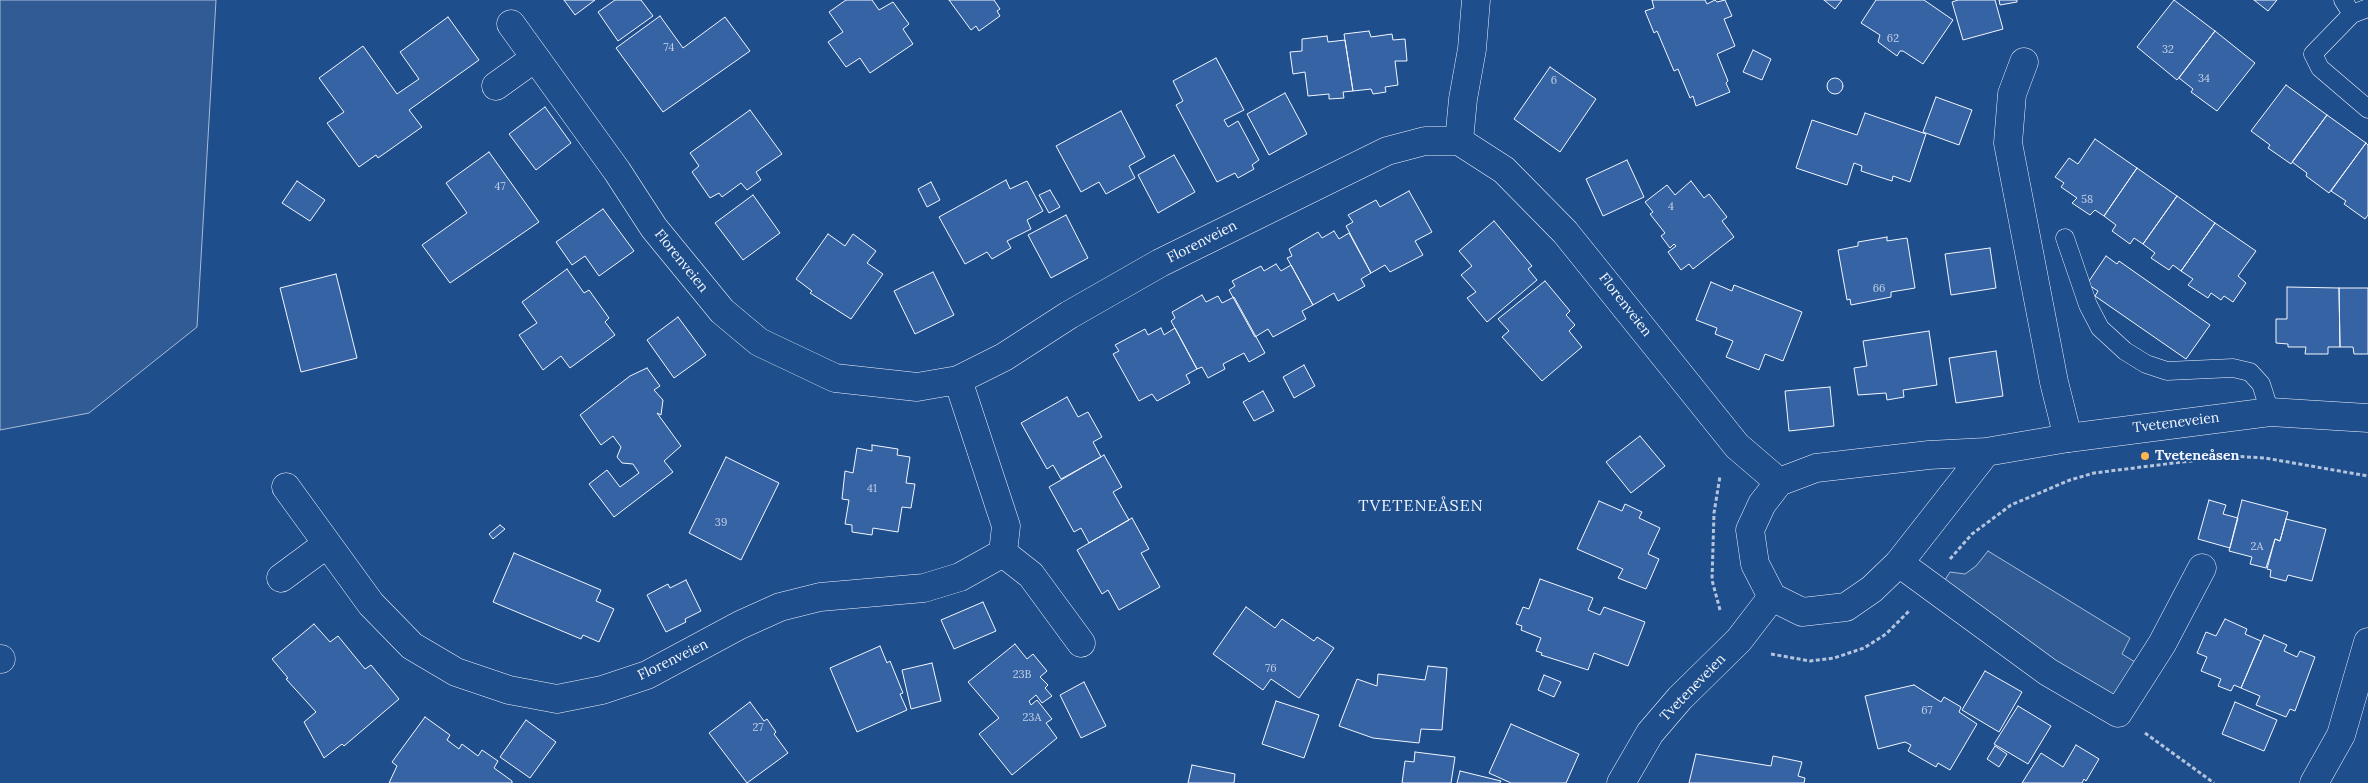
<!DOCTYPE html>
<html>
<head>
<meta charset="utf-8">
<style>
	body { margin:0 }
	canvas { display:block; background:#1f4e8c }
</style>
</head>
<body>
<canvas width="2368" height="783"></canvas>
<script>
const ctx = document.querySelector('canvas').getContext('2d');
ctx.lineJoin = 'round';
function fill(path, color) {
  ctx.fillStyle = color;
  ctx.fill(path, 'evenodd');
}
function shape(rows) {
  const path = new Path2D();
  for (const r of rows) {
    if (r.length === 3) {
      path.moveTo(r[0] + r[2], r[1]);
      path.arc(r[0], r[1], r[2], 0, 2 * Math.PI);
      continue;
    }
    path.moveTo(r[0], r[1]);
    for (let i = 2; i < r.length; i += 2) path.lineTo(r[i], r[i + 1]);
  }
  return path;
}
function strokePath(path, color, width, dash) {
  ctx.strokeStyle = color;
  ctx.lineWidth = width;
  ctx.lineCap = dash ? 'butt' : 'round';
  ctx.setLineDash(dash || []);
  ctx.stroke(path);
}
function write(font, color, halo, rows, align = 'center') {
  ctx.font = font + ' Lora,serif';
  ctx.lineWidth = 4;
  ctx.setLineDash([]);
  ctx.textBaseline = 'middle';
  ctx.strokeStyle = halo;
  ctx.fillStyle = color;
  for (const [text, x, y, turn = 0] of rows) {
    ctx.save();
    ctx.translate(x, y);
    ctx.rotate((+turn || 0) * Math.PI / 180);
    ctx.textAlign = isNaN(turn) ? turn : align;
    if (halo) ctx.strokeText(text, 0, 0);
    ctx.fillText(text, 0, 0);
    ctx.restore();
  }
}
const built = shape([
	[0,0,216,0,197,327,89,413,0,430,0,0],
	[1988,551,2130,638,2122,654,2135,662,2113,695,2043,655,1943,583,1950,572,1965,574,1976,566,1988,551]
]);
const building = shape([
	[564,0,595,0,575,15,564,0],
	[615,0,641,0,653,16,618,41,598,12,615,0],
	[846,0,872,0,879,10,893,2,909,24,903,29,913,44,870,73,860,58,846,67,828,42,843,32,829,12,846,0],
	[949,0,994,0,1000,9,997,11,1000,16,979,31,976,26,971,30,949,0],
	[1652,0,1705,0,1707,4,1715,0,1717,2,1725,0,1732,16,1724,19,1735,46,1717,54,1728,81,1726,83,1730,92,1696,106,1693,96,1690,98,1678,69,1674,71,1657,31,1654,33,1645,11,1654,8,1652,0],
	[1824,0,1842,0,1835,9,1824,0],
	[1876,0,1924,0,1953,20,1923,64,1903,51,1900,51,1897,56,1878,42,1880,35,1861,23,1876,0],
	[1958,0,1995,0,2003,29,1963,40,1952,2,1958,0],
	[1999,0,2017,0,2017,2,2000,5,1999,0],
	[2174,0,2215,31,2177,80,2137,47,2174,0],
	[2254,0,2277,0,2268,11,2254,0],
	[660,16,683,48,725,17,750,51,663,112,616,48,660,16],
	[448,17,479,60,409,110,422,127,378,158,376,155,359,167,327,123,344,112,319,78,363,46,397,94,419,79,400,52,448,17],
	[1369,31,1371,37,1392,34,1393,40,1405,39,1407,61,1395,61,1398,85,1385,87,1386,92,1373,94,1371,89,1353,91,1344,34,1369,31],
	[2215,31,2255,63,2217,111,2191,92,2193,89,2179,78,2215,31],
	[1327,36,1328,42,1345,40,1353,91,1343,92,1344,98,1329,99,1329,94,1308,96,1305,72,1293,74,1290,52,1302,51,1302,39,1327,36],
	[1753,50,1771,59,1762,80,1743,72,1753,50],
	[1216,58,1244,110,1224,120,1228,127,1238,121,1259,160,1252,165,1254,169,1238,178,1235,173,1217,182,1176,105,1183,101,1173,81,1216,58],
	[1550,67,1596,99,1560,152,1514,119,1550,67],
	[1835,86,8],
	[2286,85,2327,115,2291,164,2268,148,2270,145,2251,131,2286,85],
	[1285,93,1307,134,1269,155,1247,114,1285,93],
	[1936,97,1972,110,1959,145,1923,132,1936,97],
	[545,107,571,143,536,170,509,134,545,107],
	[750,110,782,154,756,172,761,180,747,190,741,183,722,197,719,193,710,198,692,172,699,166,690,153,750,110],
	[1121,111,1145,157,1129,166,1135,178,1106,194,1099,182,1081,192,1056,146,1121,111],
	[1865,113,1926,134,1910,182,1893,176,1892,181,1861,171,1862,166,1854,163,1847,185,1796,168,1812,120,1857,135,1865,113],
	[2327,115,2366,143,2329,193,2306,176,2307,173,2292,162,2327,115],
	[2095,139,2137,168,2104,216,2095,210,2090,215,2072,203,2077,198,2061,187,2064,183,2055,177,2069,158,2078,164,2095,139],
	[2366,143,2368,145,2368,215,2365,219,2344,204,2346,201,2331,191,2366,143],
	[489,152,539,222,450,283,422,245,467,213,446,183,489,152],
	[1174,155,1195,192,1158,213,1138,175,1174,155],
	[1627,160,1644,197,1603,216,1586,179,1627,160],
	[2137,168,2177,196,2143,244,2134,238,2130,244,2112,231,2116,225,2104,216,2137,168],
	[1006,180,1010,189,1027,181,1043,211,1027,220,1031,229,1007,241,1011,248,992,259,987,252,965,264,939,217,1006,180],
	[297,181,325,200,310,221,282,203,297,181],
	[1691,181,1704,198,1709,194,1727,217,1722,221,1734,237,1693,269,1689,264,1681,270,1668,252,1676,246,1674,244,1670,248,1661,236,1665,233,1650,214,1653,212,1645,202,1667,185,1675,195,1691,181],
	[931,182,940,200,927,207,918,189,931,182],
	[1050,190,1060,207,1049,213,1039,195,1050,190],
	[1409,191,1432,232,1415,241,1423,255,1390,272,1385,265,1371,273,1346,226,1353,222,1348,215,1376,200,1380,207,1409,191],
	[753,195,780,233,743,260,715,223,753,195],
	[2177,196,2215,223,2181,271,2173,265,2169,270,2151,258,2155,253,2143,244,2177,196],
	[603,209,634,251,599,276,585,256,572,265,556,242,603,209],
	[1066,215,1088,258,1051,278,1028,235,1066,215],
	[1494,221,1532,266,1528,269,1537,280,1487,322,1467,298,1476,292,1461,275,1472,266,1459,251,1494,221],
	[2215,223,2256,251,2238,276,2246,283,2233,302,2224,296,2221,300,2211,293,2208,298,2188,285,2193,279,2181,271,2215,223],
	[1334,231,1339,239,1349,233,1371,273,1361,279,1365,286,1338,301,1334,293,1313,305,1287,258,1292,256,1289,249,1318,232,1322,238,1334,231],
	[828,234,845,246,853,234,876,251,867,263,883,274,851,319,810,293,812,291,796,279,828,234],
	[1887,237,1887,241,1907,238,1915,288,1891,292,1891,297,1851,305,1850,299,1847,300,1838,250,1858,246,1858,242,1887,237],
	[1990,248,1996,288,1951,295,1945,254,1990,248],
	[2106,256,2117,264,2119,261,2210,325,2186,359,2095,296,2098,291,2087,284,2106,256],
	[1276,264,1281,271,1291,265,1313,305,1302,311,1306,319,1273,337,1268,329,1255,337,1229,290,1235,286,1232,281,1261,266,1264,271,1276,264],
	[567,269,584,293,589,290,609,318,605,322,615,335,570,368,561,356,543,370,519,335,537,323,522,302,567,269],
	[933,272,954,315,915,334,894,291,933,272],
	[336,274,357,358,301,372,280,288,336,274],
	[1545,281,1570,311,1566,315,1575,325,1569,331,1582,347,1542,381,1502,337,1509,331,1498,319,1545,281],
	[1711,282,1732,291,1734,285,1802,312,1783,361,1765,354,1759,370,1726,357,1733,341,1715,334,1717,328,1696,320,1711,282],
	[2287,287,2339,288,2340,347,2328,347,2328,354,2305,354,2306,347,2288,347,2288,344,2276,343,2276,319,2287,319,2287,287],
	[2339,288,2368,288,2368,354,2354,354,2353,347,2340,347,2339,288],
	[1202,295,1206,302,1218,296,1222,303,1234,297,1265,353,1249,362,1244,353,1223,364,1225,369,1208,378,1202,367,1197,369,1171,321,1175,318,1172,312,1202,295],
	[678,317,706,355,674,378,647,340,678,317],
	[1161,328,1164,335,1175,328,1197,369,1186,375,1190,383,1157,401,1152,394,1139,401,1113,354,1119,351,1115,345,1145,329,1148,335,1161,328],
	[1929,331,1937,385,1903,390,1904,397,1887,400,1886,393,1858,395,1854,368,1867,366,1863,341,1929,331],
	[1996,351,2003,396,1956,403,1949,358,1996,351],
	[1304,365,1315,386,1294,398,1283,377,1304,365],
	[647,368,660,386,654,390,663,400,661,415,657,413,681,446,664,461,673,472,614,517,589,484,607,470,620,487,639,473,633,464,622,463,617,457,621,447,613,436,601,445,580,415,630,376,647,368],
	[1830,387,1834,426,1789,431,1785,391,1830,387],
	[1263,391,1274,411,1254,421,1243,402,1263,391],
	[1067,397,1078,417,1088,412,1102,437,1093,442,1101,457,1061,479,1053,465,1047,469,1021,423,1067,397],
	[1640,436,1665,466,1631,493,1606,462,1640,436],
	[872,445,898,449,897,455,910,457,906,483,915,484,911,508,902,507,898,532,873,528,872,535,852,532,852,525,845,524,849,500,842,499,845,471,853,473,857,448,872,451,872,445],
	[1104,455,1122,487,1113,492,1129,520,1089,543,1081,528,1074,532,1049,487,1104,455],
	[726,457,779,483,741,560,689,533,726,457],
	[2209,500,2226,505,2223,514,2238,518,2230,548,2198,539,2209,500],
	[2242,500,2288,512,2280,541,2275,539,2266,568,2250,564,2252,557,2229,551,2242,500],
	[1599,501,1622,511,1625,504,1642,512,1639,518,1660,528,1648,554,1659,559,1646,589,1618,578,1623,569,1577,549,1599,501],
	[1132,518,1149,549,1141,553,1160,587,1119,610,1108,590,1102,594,1077,550,1132,518],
	[2286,519,2326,529,2312,581,2288,575,2286,581,2270,577,2271,570,2267,569,2275,539,2280,541,2286,519],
	[500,525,505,529,493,539,489,534,500,525],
	[514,553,601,590,596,601,614,609,599,642,583,635,581,639,493,602,514,553],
	[1540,579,1593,598,1588,610,1600,615,1604,607,1645,622,1628,666,1594,653,1588,670,1541,655,1542,653,1536,651,1541,638,1521,630,1522,626,1516,624,1523,607,1529,609,1540,579],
	[686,580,701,611,685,619,686,622,666,632,647,595,668,584,670,588,686,580],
	[983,602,996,631,954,649,941,620,983,602],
	[1246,607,1275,628,1282,619,1314,641,1317,637,1334,648,1299,698,1271,679,1263,690,1213,654,1246,607],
	[2225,619,2247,629,2245,634,2261,641,2241,688,2234,685,2231,691,2218,686,2221,679,2201,671,2207,657,2197,653,2206,632,2216,636,2225,619],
	[314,624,330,642,338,636,365,669,371,665,399,699,344,746,342,744,324,758,304,722,316,712,286,679,288,678,272,659,314,624],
	[2264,635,2287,645,2284,651,2297,657,2300,651,2315,657,2295,711,2290,709,2286,717,2256,705,2260,696,2241,688,2264,635],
	[1015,644,1027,659,1033,654,1047,671,1040,677,1048,685,1045,688,1052,696,1042,703,1036,695,1029,701,1031,705,1037,700,1052,719,1046,723,1057,738,1012,775,979,734,999,718,968,682,1015,644],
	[880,646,887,663,890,661,903,693,900,694,907,710,857,732,830,668,880,646],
	[932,663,941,701,911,709,902,670,932,663],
	[1428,666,1447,668,1442,730,1421,729,1419,743,1373,738,1339,726,1357,679,1377,686,1378,674,1425,680,1428,666],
	[1985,671,2022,692,1999,732,1962,710,1985,671],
	[1544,675,1561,682,1554,697,1538,690,1544,675],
	[1084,682,1106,726,1081,738,1060,695,1084,682],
	[1914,685,1941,702,1944,697,1961,707,1959,712,1977,724,1950,770,1938,763,1936,767,1908,751,1911,745,1905,742,1878,749,1865,696,1914,685],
	[1276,701,1319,715,1304,758,1262,744,1276,701],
	[750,702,764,721,767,719,776,732,774,734,788,753,747,783,709,733,750,702],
	[2235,702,2277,720,2264,751,2222,734,2235,702],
	[2018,706,2051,726,2028,764,1994,744,2018,706],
	[425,717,450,735,447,740,459,749,462,744,478,756,482,750,498,761,494,768,512,781,512,783,389,783,397,766,392,762,425,717],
	[526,720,556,742,530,778,500,757,526,720],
	[1511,724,1579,754,1566,783,1511,783,1489,773,1511,724],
	[2076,745,2099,759,2086,781,2084,779,2082,783,2022,783,2041,753,2063,767,2076,745],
	[1995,746,2007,754,1999,767,1987,759,1995,746],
	[1415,752,1455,757,1451,783,1402,783,1405,761,1414,762,1415,752],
	[1696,754,1771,766,1773,756,1802,762,1798,776,1805,778,1804,783,1689,783,1696,754],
	[1192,765,1235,774,1234,783,1188,783,1192,765],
	[1460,771,1501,781,1500,783,1457,783,1460,771]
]);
const path = shape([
	[1950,559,1972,534,2011,505,2070,480,2094,473,2230,456,2265,458,2368,476],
	[1720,610,1712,580,1714,513,1720,476],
	[1771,654,1810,661,1834,658,1864,648,1886,634,1909,611],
	[2145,733,2214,783]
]);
const lane = shape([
	[2343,0,2352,14],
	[2368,8,2352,14,2313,54,2320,68,2368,109],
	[2065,238,2088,305,2100,328,2125,351,2146,364,2167,371,2233,368,2250,372,2261,384,2270,412]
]);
const street = shape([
	[511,24,617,171,654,228,722,311,759,342,835,378,917,387,958,380,1004,357,1069,315,1160,263,1387,151,1425,141,1459,141,1504,170,1565,232,1737,446,1779,482],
	[2024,62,2012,94,2008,143,2054,382,2068,438],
	[496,86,535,58],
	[1459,141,1463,99,1472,49,1476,0],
	[958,380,1006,526,1003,553],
	[286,487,371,604,412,646,456,672,509,690,557,699,602,690,647,675,740,625,780,607,820,597,924,588,960,577,1003,553],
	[1003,553,1031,575,1081,643],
	[1899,563,2048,672,2118,713,2162,644,2202,568],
	[281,578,327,544],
	[0,659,1,659],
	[1621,783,1650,733,1680,698,1739,640,1772,597],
	[2314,783,2341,735,2368,642]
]);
const secondary = shape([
	[1986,452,1899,563,1872,589,1846,607,1802,612,1772,597,1755,564,1750,530,1762,504,1779,482,1816,468,1929,455,1986,452,2068,438,2270,412,2368,418]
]);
const markers = [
	[2145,456,5,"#ffb74d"]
];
const numberNames = [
	["62",1893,39],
	["74",669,48],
	["32",2168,50],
	["34",2204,79],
	["6",1554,81],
	["47",500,187],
	["58",2087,200],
	["4",1671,207],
	["66",1879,289],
	["41",872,489],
	["39",721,523],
	["2A",2257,547],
	["76",1271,669],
	["23B",1022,675],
	["67",1927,711],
	["23A",1032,718],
	["27",758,728]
];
const streetNames = [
	["Florenveien",1202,242,-27],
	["Florenveien",681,261,51],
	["Florenveien",1625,305,52],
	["Tveteneveien",2176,423,-7],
	["Florenveien",673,660,-26],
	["Tveteneveien",1693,688,-46]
];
const poiNames = [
	["Tveteneåsen",2155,456]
];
const quarterNames = [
	["TVETENEÅSEN",1421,506]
];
fill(built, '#305b95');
strokePath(built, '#a8bbd7', 1);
fill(building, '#3563a3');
strokePath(building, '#f2f6ff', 1);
strokePath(lane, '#f2f6ff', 19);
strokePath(street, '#f2f6ff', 29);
strokePath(secondary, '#f2f6ff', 29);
strokePath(path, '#b3c4dc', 3, [4, 2.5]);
strokePath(lane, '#1f4e8c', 18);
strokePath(street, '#1f4e8c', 28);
strokePath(secondary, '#1f4e8c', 28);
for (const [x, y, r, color] of markers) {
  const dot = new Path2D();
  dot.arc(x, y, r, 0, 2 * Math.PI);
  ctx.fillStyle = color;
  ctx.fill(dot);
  strokePath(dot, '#1f4e8c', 2);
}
write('11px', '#c3d1e8', null, numberNames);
write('14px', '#f2f6ff', '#1f4e8c', streetNames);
write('bold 14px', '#f2f6ff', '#1f4e8c', poiNames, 'left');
ctx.letterSpacing = '1px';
write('16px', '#f2f6ff', '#1f4e8c', quarterNames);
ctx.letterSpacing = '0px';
</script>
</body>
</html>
